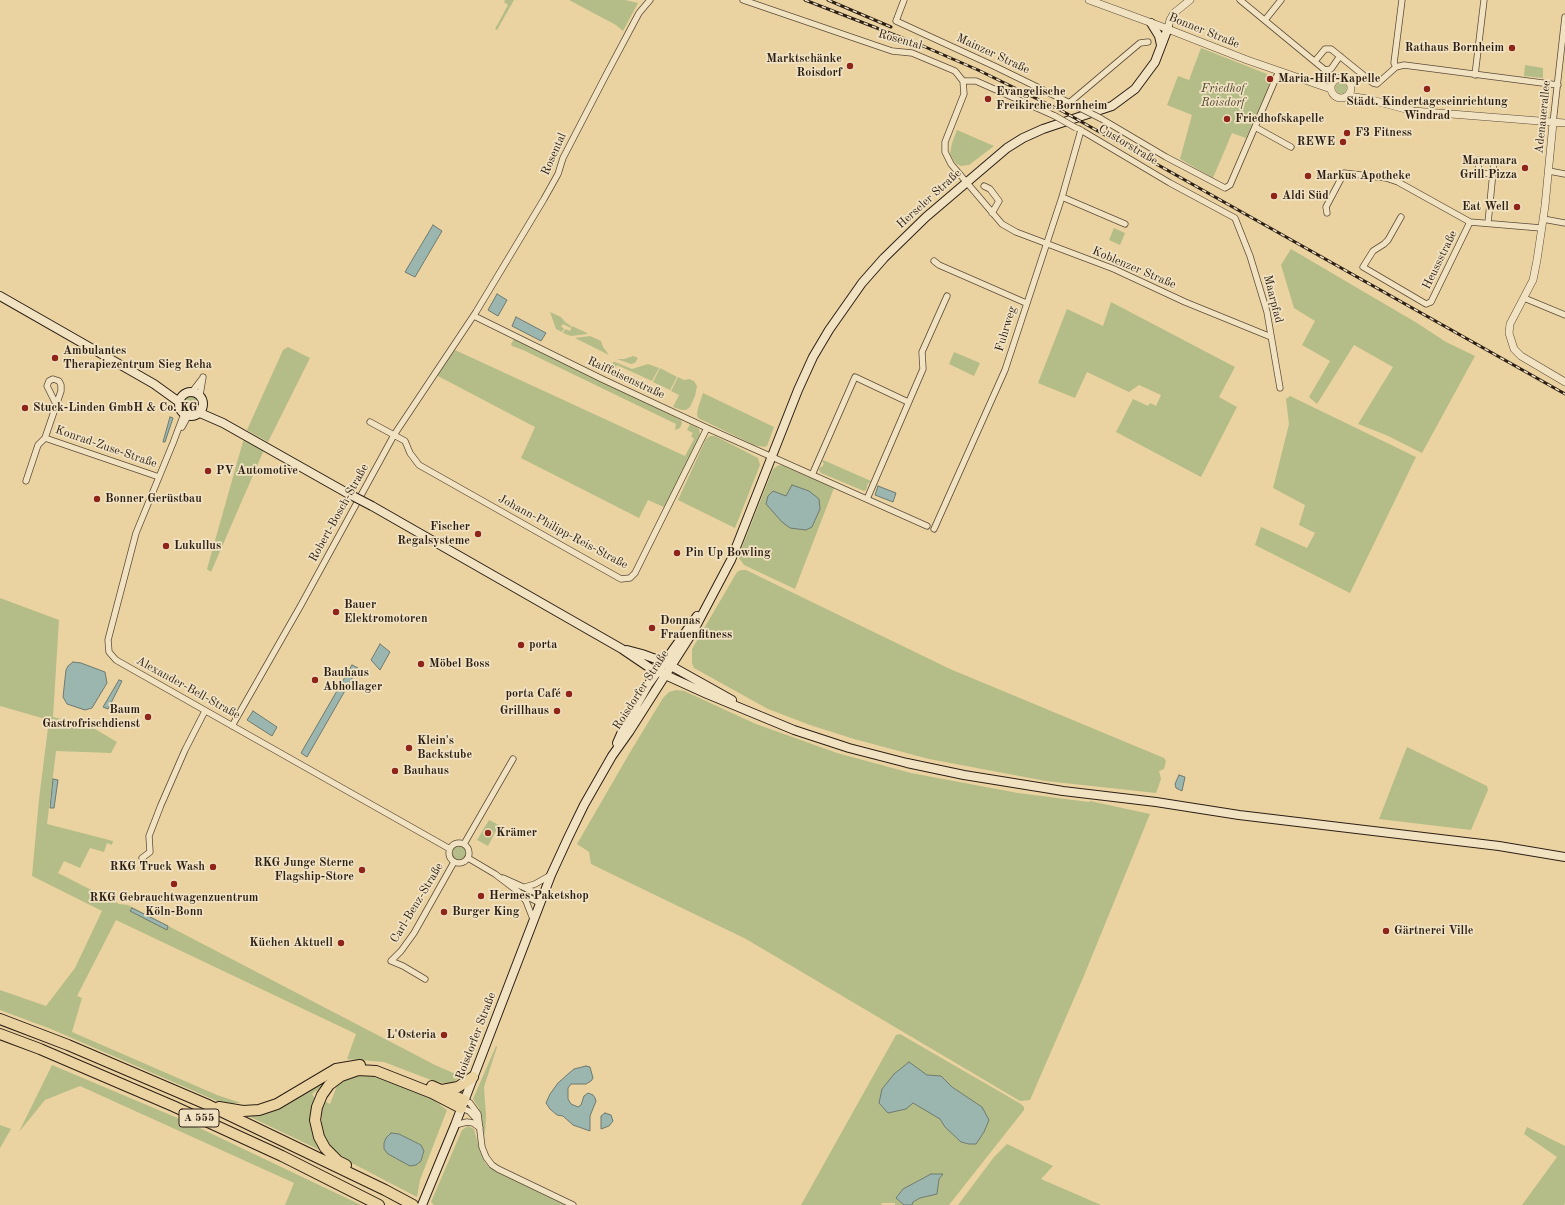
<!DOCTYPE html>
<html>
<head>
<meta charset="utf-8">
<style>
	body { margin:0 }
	canvas { display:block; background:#ead2a1 }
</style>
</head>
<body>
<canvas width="1565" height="1205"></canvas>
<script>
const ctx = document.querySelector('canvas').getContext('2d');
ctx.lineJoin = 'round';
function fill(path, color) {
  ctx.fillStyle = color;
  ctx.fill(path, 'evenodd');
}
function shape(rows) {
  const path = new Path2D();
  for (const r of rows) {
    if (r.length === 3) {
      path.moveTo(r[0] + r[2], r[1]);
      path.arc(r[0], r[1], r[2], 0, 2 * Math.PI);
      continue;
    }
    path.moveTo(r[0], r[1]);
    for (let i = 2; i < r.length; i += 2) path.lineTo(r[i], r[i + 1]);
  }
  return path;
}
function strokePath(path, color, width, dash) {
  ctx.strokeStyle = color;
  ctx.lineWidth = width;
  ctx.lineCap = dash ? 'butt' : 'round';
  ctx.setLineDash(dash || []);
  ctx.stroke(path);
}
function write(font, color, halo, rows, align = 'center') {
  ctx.font = font + ' "Old Standard TT",serif';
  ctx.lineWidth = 3.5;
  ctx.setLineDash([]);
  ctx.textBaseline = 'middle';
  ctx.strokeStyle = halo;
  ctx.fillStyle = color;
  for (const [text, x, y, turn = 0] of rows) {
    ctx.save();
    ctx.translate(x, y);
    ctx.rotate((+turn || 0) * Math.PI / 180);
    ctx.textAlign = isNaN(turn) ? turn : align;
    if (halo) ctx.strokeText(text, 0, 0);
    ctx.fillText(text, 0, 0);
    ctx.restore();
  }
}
const green = shape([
	[505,0,514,0,497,30,495,29,508,5,504,2],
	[569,0,625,0,638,3,623,31,616,25],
	[1201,48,1267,74,1266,79,1271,81,1246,138,1232,133,1213,178,1180,159,1192,115,1167,105,1178,76,1189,80],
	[1525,65,1543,68,1543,78,1524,76],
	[1341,88,5.5],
	[957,130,994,146,969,165,961,166,957,164,954,161,950,154,952,143],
	[1114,228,1125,233,1120,245,1109,240],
	[1291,249,1417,323,1446,342,1475,356,1422,453,1386,435,1358,424,1393,367,1354,345,1317,404,1309,397,1330,361,1302,345,1315,321,1294,308,1281,265],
	[1111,302,1235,367,1219,397,1237,407,1201,477,1116,432,1133,399,1148,406,1150,403,1156,406,1161,395,1139,385,1129,392,1087,372,1075,398,1038,383,1067,309,1103,326],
	[550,312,561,317,565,322,571,326,571,328,563,324,561,327,564,328,562,332,556,329],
	[572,326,587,333,587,334,571,336,563,333,565,329,570,331],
	[590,336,601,341,603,347,609,355,575,338],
	[514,339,681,420,682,423,680,428,675,430,676,424,523,350,512,346,511,344],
	[288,347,310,358,268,442,247,430,283,350],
	[455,350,685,456,694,439,691,436,693,433,687,430,690,424,699,429,700,434,666,508,648,500,639,518,521,458,535,427,436,375],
	[954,352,980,363,974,376,949,364],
	[633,356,638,358,635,363,631,364,617,359,624,359],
	[613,362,615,362,632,369,648,364,659,368,652,381,617,365,615,368,614,368,612,366],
	[660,368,677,377,670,390,653,382],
	[678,377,684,380,689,379,694,381,697,386,695,396,690,407,686,410,682,410,673,407,679,395,671,391],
	[703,393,774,427,767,446,764,447,754,445,698,418,697,414,698,408],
	[191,404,8],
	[1290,396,1416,457,1350,593,1255,545,1261,527,1307,548,1315,533,1299,525,1305,505,1273,488,1289,424,1286,399],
	[710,436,715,436,758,458,760,465,735,528,678,500,706,439],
	[244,438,264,450,211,572,207,569],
	[823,460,871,481,870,483,868,483,866,490,864,491,821,473,819,470,820,467,822,467,824,463,822,462],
	[781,465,834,488,795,589,744,565,739,558,739,555,773,469,777,466],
	[741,570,746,570,950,669,1164,758,1166,761,1164,769,1159,771,1161,779,1156,793,1046,781,929,759,854,739,810,725,768,709,694,668,692,663,692,649,737,572],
	[0,598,59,620,53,717,90,726,117,742,111,753,56,751,47,824,113,841,112,845,107,843,104,852,90,848,80,868,64,861,58,873,119,904,128,905,435,1065,460,1076,451,1085,431,1080,384,1062,347,1059,356,1034,116,920,77,996,82,998,72,1032,217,1095,241,1103,231,1103,217,1101,51,1029,0,1010,0,990,46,1006,75,968,102,911,32,876,39,799,49,720,0,706],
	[676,690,684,691,756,724,837,753,911,773,1018,793,1089,802,1090,801,1150,814,1083,978,1030,1100,1020,1101,746,939,591,864,589,852,577,844,632,749,663,698,669,692],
	[1407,747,1487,786,1488,790,1471,830,1379,819],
	[489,820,499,825,488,846,477,840],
	[459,853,7],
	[900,1034,1021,1104,1024,1107,1024,1110,949,1205,912,1205,913,1202,920,1198,937,1194,939,1179,942,1174,931,1174,903,1189,896,1198,904,1205,895,1205,895,1203,882,1203,881,1205,801,1205,896,1035],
	[909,1062,927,1075,941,1076,952,1087,982,1107,969,1144,961,1142,945,1127,940,1119,925,1109,882,1089,894,1074],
	[496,1046,497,1047,484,1087,486,1116,485,1136,479,1108,473,1099],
	[52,1065,187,1122,361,1205,285,1205,294,1183,80,1086,45,1100,19,1132],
	[357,1075,377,1077,431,1098,447,1110,420,1180,417,1197,346,1160,329,1144,321,1131,323,1100,330,1104,338,1083],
	[391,1133,399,1134,421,1145,424,1154,421,1161,387,1138],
	[333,1078,312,1094,316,1100,324,1152,242,1113],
	[0,1125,11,1129,0,1148],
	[468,1126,474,1129,480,1152,486,1164,496,1171,566,1205,434,1205,431,1202,462,1130],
	[1527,1127,1565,1146,1565,1203,1564,1205,1522,1205,1557,1157,1524,1134],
	[1007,1144,1053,1166,1041,1179,1101,1205,958,1205,994,1157]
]);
const water = shape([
	[433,225,442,231,415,277,405,272,433,225],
	[497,294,507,300,498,316,488,310,497,294],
	[516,317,546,333,541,341,512,326,516,317],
	[170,417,173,418,165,442,163,442,170,417],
	[792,485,809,491,819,499,820,509,812,527,806,530,790,528,782,522,766,504,768,496,773,491,786,496,792,485],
	[878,486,896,493,893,502,875,495,878,486],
	[380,644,390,652,380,670,371,660,380,644],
	[73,662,81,663,105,672,107,683,92,708,85,710,67,704,63,697,66,670,68,666,73,662],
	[352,665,358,668,307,757,301,753,352,665],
	[119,680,122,681,108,709,103,707,119,680],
	[253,711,277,727,272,736,247,720,253,711],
	[1179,775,1185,777,1182,791,1176,788,1175,784,1179,775],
	[53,779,58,780,54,808,50,808,53,779],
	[132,908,168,926,167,930,130,911,132,908],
	[909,1062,927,1075,941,1076,952,1087,982,1107,989,1120,984,1132,976,1144,969,1144,961,1142,945,1127,940,1119,913,1103,906,1109,888,1113,879,1103,882,1089,894,1074,909,1062],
	[586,1066,590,1067,593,1078,591,1081,586,1084,571,1084,568,1088,568,1099,571,1104,578,1107,581,1105,584,1096,588,1093,593,1095,595,1098,596,1101,590,1116,590,1131,573,1125,563,1116,557,1115,550,1109,546,1103,550,1094,558,1083,568,1074,574,1069,586,1066],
	[605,1113,611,1115,613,1121,609,1126,601,1129,601,1116,605,1113],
	[391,1133,399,1134,421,1145,424,1151,421,1161,416,1165,410,1166,388,1154,384,1149,384,1143,386,1138,391,1133],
	[931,1174,943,1174,939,1179,937,1194,920,1198,913,1202,912,1205,904,1205,896,1198,903,1189,931,1174]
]);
const minor = shape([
	[743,0,892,51,912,53,955,71,963,81,964,94,945,142,945,152,951,164,1002,224,1016,232,1114,269,1185,302,1271,337],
	[904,0,896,21,994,66,1078,107],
	[1240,0,1325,70,1331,69,1340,56],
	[1265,20,1281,0],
	[1315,61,1325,49,1331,49,1373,83,1377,84,1396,67,1404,65,1558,85],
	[1396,67,1394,63,1402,0],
	[1475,75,1484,0],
	[963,81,976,81,1055,116],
	[1069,103,1140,43,1148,42],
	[1100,118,1166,157,1225,188,1230,185,1279,71],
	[1553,123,1565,17],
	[1255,127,1291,147],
	[1079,129,1170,183,1235,218,1250,256,1267,312,1280,388],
	[1549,171,1565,174],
	[984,186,990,189,999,201,992,213],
	[1062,197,1125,224],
	[1327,213,1326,207,1344,173,1386,178,1398,182,1470,222,1541,228],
	[1401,217,1388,240,1384,244,1373,251,1363,267,1426,304,1431,302,1470,222],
	[1543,219,1565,223],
	[1488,223,1494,162,1479,160,1478,173,1493,174],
	[934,261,939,265,1026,303],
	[1524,298,1565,315],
	[474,316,602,379,707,428,927,526],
	[192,392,202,379],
	[200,395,203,377],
	[56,404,47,386,49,381,53,379,59,381,61,385,61,391,45,438,159,477],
	[184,414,173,443,136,533,108,640,109,652,116,660,123,664,450,849],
	[370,422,405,441,410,453,419,465,621,579,630,578,635,573,707,428],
	[182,427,188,416],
	[812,475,855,377,908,402],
	[26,481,38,445,45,438],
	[867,499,923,369,922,352,947,296],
	[934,529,1005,370,1062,197,1081,130],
	[232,726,301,605,394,435,476,312,544,199,558,174,563,158,606,75,639,13,650,0],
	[459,853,10],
	[464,844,513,759],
	[142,858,150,852,149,836,161,805,185,750,205,711],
	[468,858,495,874,520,893,540,903],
	[503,878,543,896],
	[525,887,535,884,551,875],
	[521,895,526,901,533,919],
	[425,979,403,966,391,961,401,951,414,933,454,862],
	[464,1100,470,1103,478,1114,482,1147,486,1157,492,1165,498,1169,573,1205],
	[461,1108,469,1111,479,1122],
	[455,1125,467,1122,473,1123,480,1128]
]);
const tertiary = shape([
	[1089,0,1160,26,1247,60,1331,89],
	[1168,28,1170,20,1174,13,1190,0],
	[1341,88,10],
	[1348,96,1368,99,1413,111,1565,123],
	[1553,123,1545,206,1537,260,1533,280,1510,324,1509,333,1514,349,1521,356,1565,382]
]);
const secondary = shape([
	[1151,23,1159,36,1161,45],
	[0,296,154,384,179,402],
	[191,404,12],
	[200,413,223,423,347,493],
	[372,506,622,649,650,668,707,694,794,730,849,748,907,763,964,775,1063,791,1156,802,1239,815,1499,846,1565,857],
	[627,650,642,654,664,662,732,700],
	[617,743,624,727,648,685,697,616],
	[422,1205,455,1125,551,875,568,838,584,805,612,756,629,732,694,630,731,560,798,390,813,357,829,330,862,283,884,258,926,217,1007,148,1023,138,1043,129,1112,106,1135,89,1155,62,1168,28]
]);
const motorway = shape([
	[0,1019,68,1045,206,1104,385,1190,413,1205],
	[0,1034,40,1049,173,1106,282,1156,379,1205],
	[432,1086,464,1100],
	[442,1090,458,1087,473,1077],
	[219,1107,243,1111,259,1110,277,1104,336,1069,360,1065],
	[346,1165,338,1161,325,1148,319,1137,315,1120,317,1107,322,1095,329,1085,341,1076,358,1070,376,1071,432,1093,461,1108]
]);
const rail = shape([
	[805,0,923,46,978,70,1064,112,1565,394],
	[828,0,891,27]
]);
const minorBridge = shape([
	[1078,107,1100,118],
	[1055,116,1076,128]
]);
const secondaryBridge = shape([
	[347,493,372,506]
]);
const markers = [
	[1512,48,4,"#8f2418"],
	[850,66,4,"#8f2418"],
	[1270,79,4,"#8f2418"],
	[1427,89,4,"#8f2418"],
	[988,99,4,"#8f2418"],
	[1227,119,4,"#8f2418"],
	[1347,133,4,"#8f2418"],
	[1343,142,4,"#8f2418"],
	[1525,168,4,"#8f2418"],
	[1308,176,4,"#8f2418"],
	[1274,196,4,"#8f2418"],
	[1517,207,4,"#8f2418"],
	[55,358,4,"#8f2418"],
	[25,408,4,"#8f2418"],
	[208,471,4,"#8f2418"],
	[97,499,4,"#8f2418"],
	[478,534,4,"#8f2418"],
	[166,546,4,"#8f2418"],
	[677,553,4,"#8f2418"],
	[336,612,4,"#8f2418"],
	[652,628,4,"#8f2418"],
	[521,645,4,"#8f2418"],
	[421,664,4,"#8f2418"],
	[315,680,4,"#8f2418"],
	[569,694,4,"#8f2418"],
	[557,711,4,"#8f2418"],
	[148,717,4,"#8f2418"],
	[409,748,4,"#8f2418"],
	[395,771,4,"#8f2418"],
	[488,833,4,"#8f2418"],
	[213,867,4,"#8f2418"],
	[362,870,4,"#8f2418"],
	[174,884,4,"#8f2418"],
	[481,896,4,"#8f2418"],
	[444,912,4,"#8f2418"],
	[1386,931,4,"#8f2418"],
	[341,943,4,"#8f2418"],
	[444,1035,4,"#8f2418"]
];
const shields = [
	[199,1118,40]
];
const shieldNames = [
	["A 555",199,1118]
];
const streetNames = [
	["Bonner Straße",1204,31,22],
	["Rosental",900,40,16],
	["Mainzer Straße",993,54,25],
	["Adenauerallee",1543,117,-84],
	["Custorstraße",1128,145,31],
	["Rosental",554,154,-66],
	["Herseler Straße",929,199,-42],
	["Heussstraße",1440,260,-64],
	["Koblenzer Straße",1134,268,23],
	["Maarpfad",1273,299,76],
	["Fuhrweg",1006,329,-73],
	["Raiffeisenstraße",626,378,25],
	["Konrad-Zuse-Straße",106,447,19],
	["Robert-Bosch-Straße",339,513,-61],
	["Johann-Philipp-Reis-Straße",563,532,28],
	["Alexander-Bell-Straße",188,688,29],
	["Roisdorfer Straße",641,690,-57],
	["Carl-Benz-Straße",417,903,-59],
	["Roisdorfer Straße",476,1036,-69]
];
const poiNames = [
	["Rathaus Bornheim",1504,48,"right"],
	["Marktschänke",842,59,"right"],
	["Roisdorf",842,73,"right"],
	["Maria-Hilf-Kapelle",1278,79],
	["Evangelische",996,92],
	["Freikirche Bornheim",996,106],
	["Städt. Kindertageseinrichtung",1427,102,"center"],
	["Windrad",1427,116,"center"],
	["Friedhofskapelle",1235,119],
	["F3 Fitness",1355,133],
	["REWE",1335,142,"right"],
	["Maramara",1517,161,"right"],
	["Grill Pizza",1517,175,"right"],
	["Markus Apotheke",1316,176],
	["Aldi Süd",1282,196],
	["Eat Well",1509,207,"right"],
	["Ambulantes",63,351],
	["Therapiezentrum Sieg Reha",63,365],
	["Stuck-Linden GmbH & Co. KG",33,408],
	["PV Automotive",216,471],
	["Bonner Gerüstbau",105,499],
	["Fischer",470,527,"right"],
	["Regalsysteme",470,541,"right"],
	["Lukullus",174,546],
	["Pin Up Bowling",685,553],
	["Bauer",344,605],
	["Elektromotoren",344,619],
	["Donnas",660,621],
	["Frauenfitness",660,635],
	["porta",529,645],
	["Möbel Boss",429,664],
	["Bauhaus",323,673],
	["Abhollager",323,687],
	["porta Café",561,694,"right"],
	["Baum",140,710,"right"],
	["Gastrofrischdienst",140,724,"right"],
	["Grillhaus",549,711,"right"],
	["Klein's",417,741],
	["Backstube",417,755],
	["Bauhaus",403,771],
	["Krämer",496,833],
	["RKG Junge Sterne",354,863,"right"],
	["Flagship-Store",354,877,"right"],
	["RKG Truck Wash",205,867,"right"],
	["Hermes Paketshop",489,896],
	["RKG Gebrauchtwagenzuentrum",174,898,"center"],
	["Köln-Bonn",174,912,"center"],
	["Burger King",452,912],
	["Gärtnerei Ville",1394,931],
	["Küchen Aktuell",333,943,"right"],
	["L'Osteria",436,1035,"right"]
];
const parkNames = [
	["Friedhof",1223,89],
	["Roisdorf",1223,103]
];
fill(green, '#b4bd87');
fill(water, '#9ab6ae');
strokePath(water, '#6e7a71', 1);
strokePath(minor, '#5c4c38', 7);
strokePath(tertiary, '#5c4c38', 8);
strokePath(secondary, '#2c1f15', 10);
strokePath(motorway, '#2c1f15', 12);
strokePath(minor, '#f1e2c2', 5.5);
strokePath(tertiary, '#f1e2c2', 7);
strokePath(secondary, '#f1e2c2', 8);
strokePath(motorway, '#ead2a1', 10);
strokePath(rail, '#2c1f15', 3);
strokePath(rail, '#f1e2c2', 1.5, [4.5]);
strokePath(minorBridge, '#5c4c38', 7, []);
strokePath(secondaryBridge, '#2c1f15', 10, []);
strokePath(minorBridge, '#f1e2c2', 5.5);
strokePath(secondaryBridge, '#f1e2c2', 8);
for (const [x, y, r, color] of markers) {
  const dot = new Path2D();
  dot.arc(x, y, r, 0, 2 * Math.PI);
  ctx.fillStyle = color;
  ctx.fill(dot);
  strokePath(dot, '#f1e2c2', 1.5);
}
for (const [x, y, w] of shields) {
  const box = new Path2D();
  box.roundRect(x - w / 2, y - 9, w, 18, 3);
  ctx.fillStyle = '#f1e2c2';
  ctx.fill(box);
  strokePath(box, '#2c1f15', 1);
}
write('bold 11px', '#2c1f15', null, shieldNames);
write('12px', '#2c1f15', '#f1e2c2', streetNames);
write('bold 12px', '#2c1f15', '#f1e2c2', poiNames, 'left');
write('italic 12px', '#4e4632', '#f1e2c2', parkNames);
</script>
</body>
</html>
